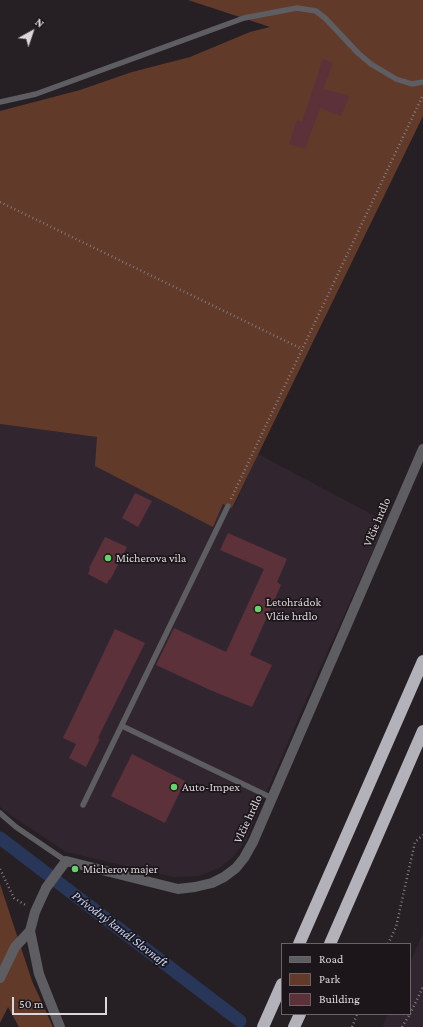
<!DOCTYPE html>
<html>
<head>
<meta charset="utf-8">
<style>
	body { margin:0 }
	#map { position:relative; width:423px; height:1027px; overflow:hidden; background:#262024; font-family:"Crimson Pro",serif }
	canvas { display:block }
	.legend { position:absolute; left:281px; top:943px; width:130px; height:72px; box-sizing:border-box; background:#1c161b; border:1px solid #686367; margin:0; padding:5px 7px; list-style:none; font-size:12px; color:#dbd7da }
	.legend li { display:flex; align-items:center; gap:8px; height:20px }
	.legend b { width:20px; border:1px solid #686367 }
	.north { position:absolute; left:12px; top:12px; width:40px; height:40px; -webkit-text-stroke:3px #1c161b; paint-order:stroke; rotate:40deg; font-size:11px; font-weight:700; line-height:16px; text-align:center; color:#dbd7da }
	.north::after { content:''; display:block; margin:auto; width:14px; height:18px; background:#dbd7da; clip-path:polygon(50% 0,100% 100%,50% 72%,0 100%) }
	.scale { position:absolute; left:12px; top:997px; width:95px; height:18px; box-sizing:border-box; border:2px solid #dbd7da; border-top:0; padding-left:5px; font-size:12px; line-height:14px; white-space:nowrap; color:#dbd7da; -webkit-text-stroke:3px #1c161b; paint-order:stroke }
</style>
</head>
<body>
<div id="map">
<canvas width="423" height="1027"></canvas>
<ul class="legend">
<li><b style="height:5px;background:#5e5d61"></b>Road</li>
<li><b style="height:11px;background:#623a2a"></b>Park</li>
<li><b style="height:11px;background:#5d313a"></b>Building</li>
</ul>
<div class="north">N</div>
<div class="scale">50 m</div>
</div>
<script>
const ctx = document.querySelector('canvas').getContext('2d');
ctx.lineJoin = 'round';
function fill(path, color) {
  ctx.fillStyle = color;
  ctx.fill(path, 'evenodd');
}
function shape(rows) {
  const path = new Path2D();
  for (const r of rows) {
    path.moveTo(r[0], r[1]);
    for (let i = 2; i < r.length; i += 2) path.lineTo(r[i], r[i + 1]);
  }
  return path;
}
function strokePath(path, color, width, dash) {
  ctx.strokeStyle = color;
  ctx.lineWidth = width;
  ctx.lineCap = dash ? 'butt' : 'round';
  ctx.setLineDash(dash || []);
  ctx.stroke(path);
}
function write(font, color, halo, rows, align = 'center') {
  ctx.font = font + ' "Crimson Pro",serif';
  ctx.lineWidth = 3.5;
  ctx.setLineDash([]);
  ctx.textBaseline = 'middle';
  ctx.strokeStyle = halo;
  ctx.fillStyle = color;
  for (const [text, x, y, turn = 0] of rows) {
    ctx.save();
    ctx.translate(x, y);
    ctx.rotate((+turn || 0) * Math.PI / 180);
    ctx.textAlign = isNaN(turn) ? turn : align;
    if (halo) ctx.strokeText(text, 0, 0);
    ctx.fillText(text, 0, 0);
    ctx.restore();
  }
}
const built = shape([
	[0,424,97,437,213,527,223,504,233,508,258,454,386,522,320,668,246,840,233,857,219,868,199,876,173,877,66,852,12,816,0,807],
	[423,933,423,1027,382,1027,388,1014,410,1014,410,963]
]);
const green = shape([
	[188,0,423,0,423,116,232,508,223,504,213,527,95,466,97,437,0,424,0,111,80,90,132,72,190,57,250,32,270,27],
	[0,884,32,981,53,1027,19,1027,8,1007,0,1023]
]);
const canal = shape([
	[0,838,240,1021]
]);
const building = shape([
	[323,59,333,63,323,89,349,96,341,116,320,108,305,149,289,144,297,120,302,122],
	[135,493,152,501,138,527,122,518],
	[228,533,287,559,277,582,281,585,250,655,272,665,252,707,210,690,156,665,174,628,226,652,264,569,220,550],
	[105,537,127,547,110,580,109,579,107,584,88,574,90,569,89,568],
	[115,629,145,643,98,738,100,739,86,767,69,758,76,744,63,738],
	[132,754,185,781,165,823,111,796]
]);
const path = shape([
	[0,202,302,349],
	[231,499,423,95],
	[0,869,14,898,27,906],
	[388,944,396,927,415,842,423,835],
	[410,1014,423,987],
	[352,1027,357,1014],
	[402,1027,410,1014]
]);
const service = shape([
	[0,102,36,94,244,18,297,8,316,11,326,19,358,53,371,64,396,79,412,84,423,82],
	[122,726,272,798],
	[83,805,228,506],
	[0,813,16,827,66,861]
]);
const minor = shape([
	[0,978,15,947,30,931],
	[60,1027,39,974,30,931,35,912,46,888,66,861,178,889,195,887,212,883,224,877,236,868,244,858,253,842,423,449]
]);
const motorway = shape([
	[299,944,423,661],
	[330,944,423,731],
	[263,1027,282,984],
	[294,1027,300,1014]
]);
const markers = [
	[108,558,4,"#63d468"],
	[258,609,4,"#63d468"],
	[174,787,4,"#63d468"],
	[75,869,4,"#63d468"]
];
const streetNames = [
	["Vlčie hrdlo",377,522,-67],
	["Vlčie hrdlo",248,819,-65]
];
const poiNames = [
	["Micherova vila",116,558],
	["Letohrádok",266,602],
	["Vlčie hrdlo",266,616],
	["Auto-Impex",182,787],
	["Micherov majer",83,869]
];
const waterNames = [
	["Prívodný kanál Slovnaft",120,929,37]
];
fill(built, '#31262f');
fill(green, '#623a2a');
strokePath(canal, '#283759', 13);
fill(building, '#5d313a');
strokePath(path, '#827d80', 2.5, [1, 3]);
strokePath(service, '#5e5d61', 5.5);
strokePath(minor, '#5e5d61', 10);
strokePath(motorway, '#b3b1ba', 12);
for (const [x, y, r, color] of markers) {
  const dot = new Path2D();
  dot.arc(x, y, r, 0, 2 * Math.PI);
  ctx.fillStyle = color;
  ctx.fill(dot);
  strokePath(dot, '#1c161b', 1.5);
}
write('12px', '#dbd7da', '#1c161b', streetNames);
write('12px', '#dbd7da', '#1c161b', poiNames, 'left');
write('italic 13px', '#c6d7fd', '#1c161b', waterNames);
</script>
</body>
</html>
